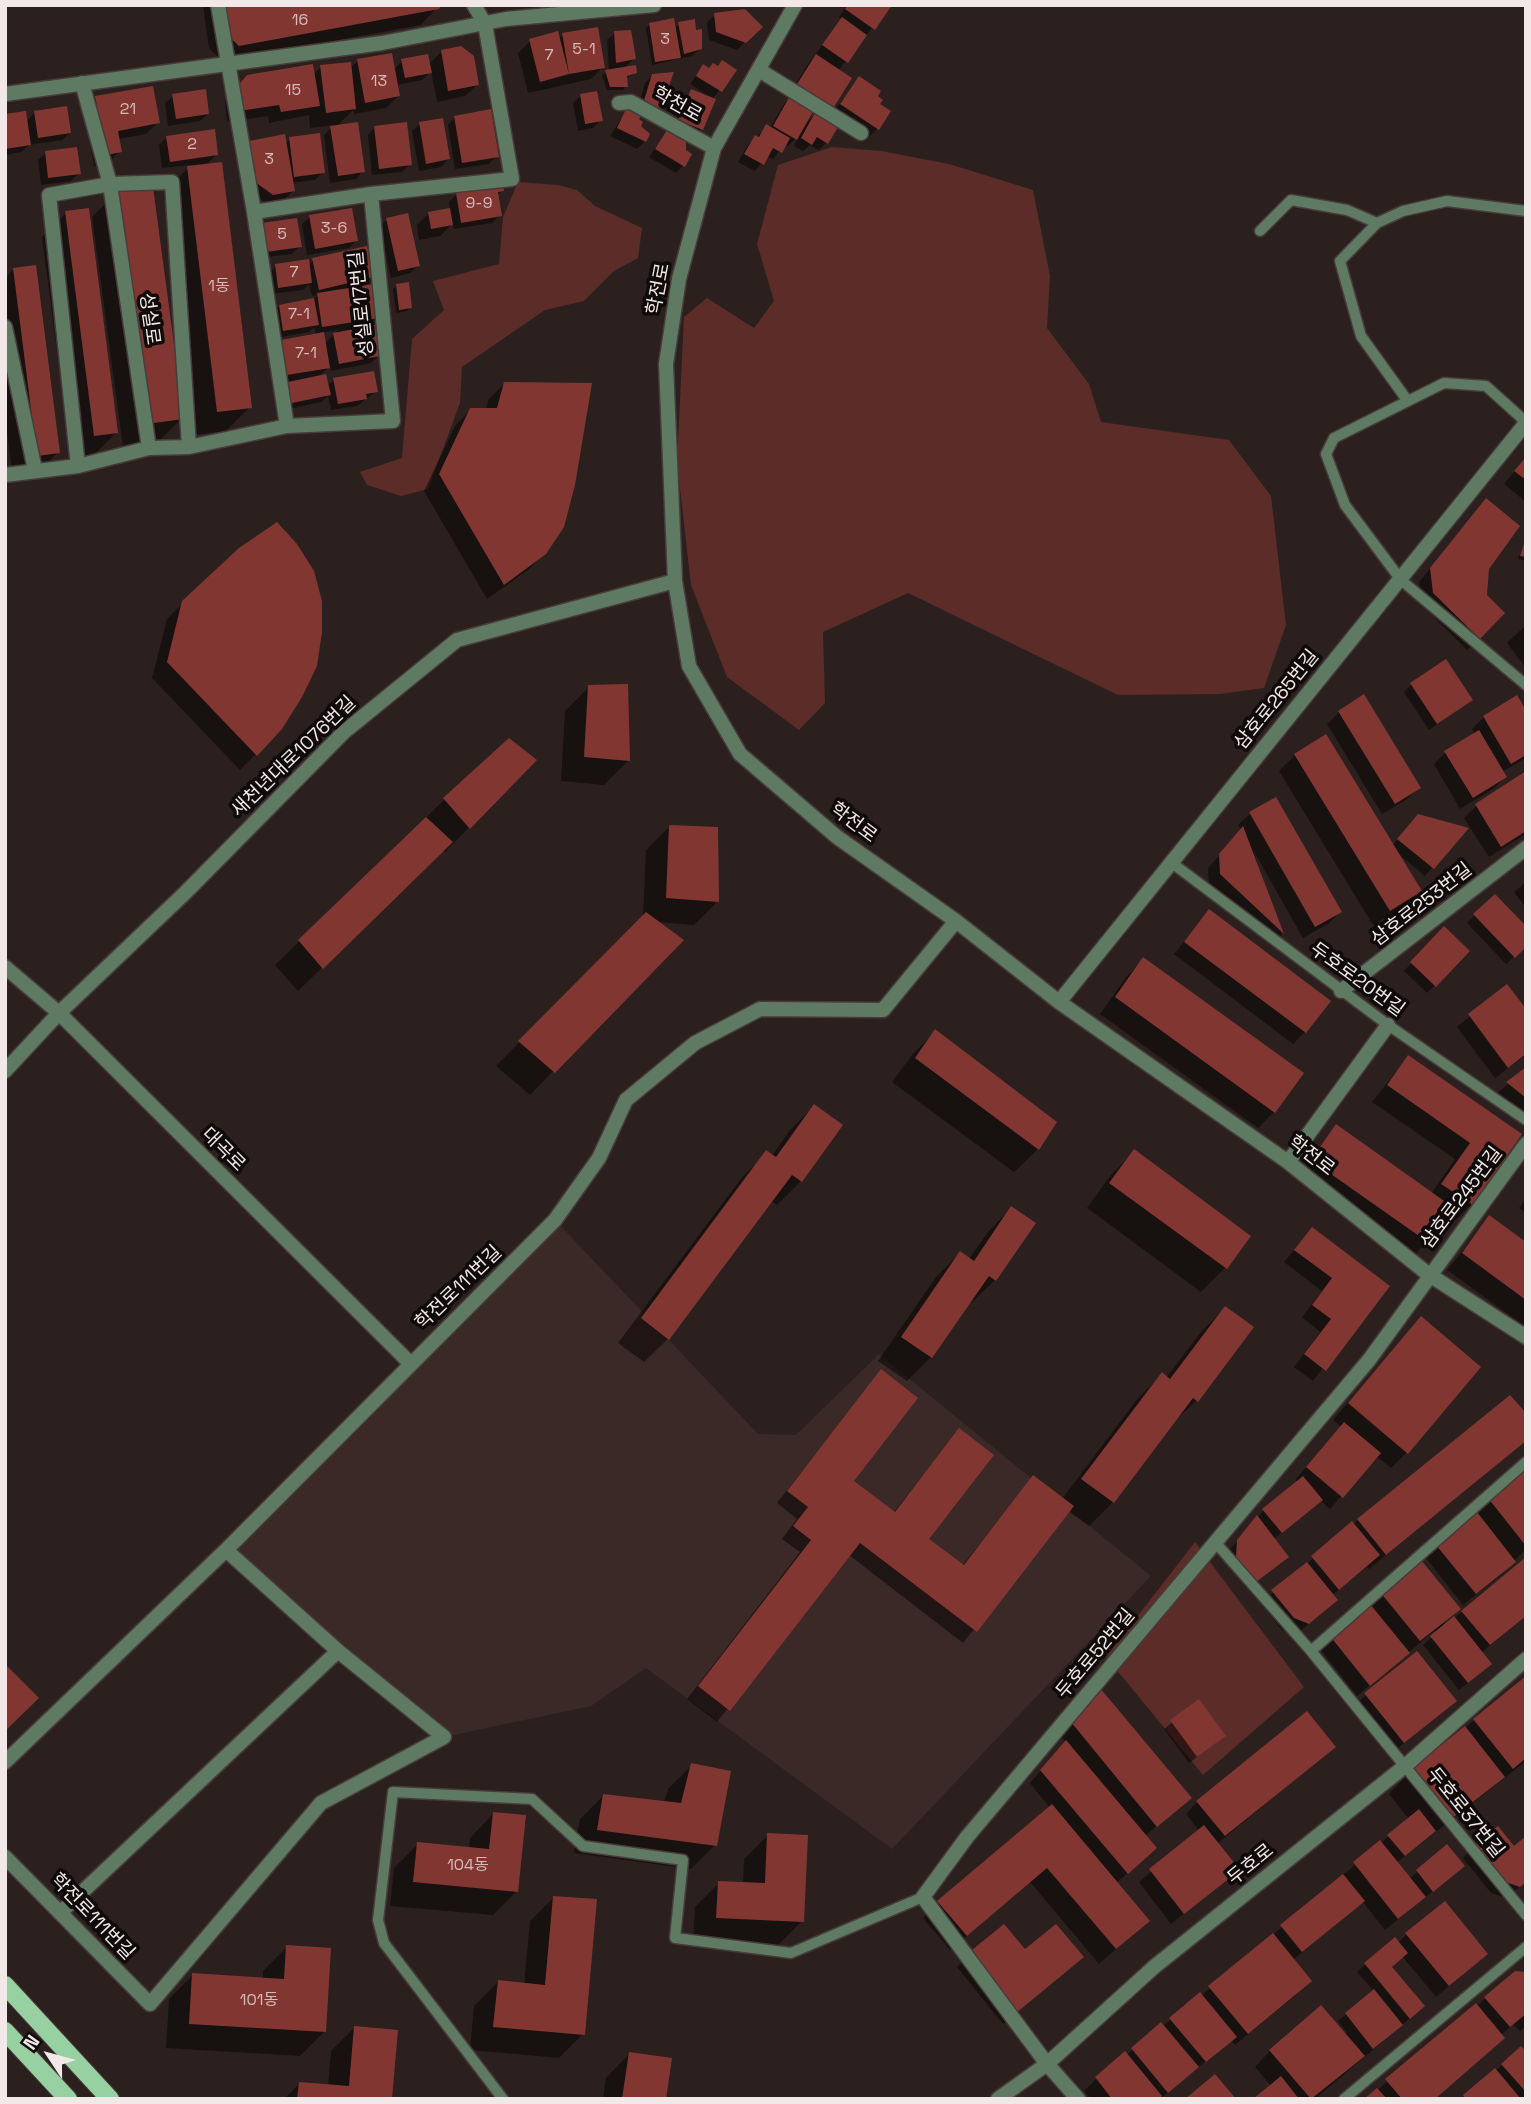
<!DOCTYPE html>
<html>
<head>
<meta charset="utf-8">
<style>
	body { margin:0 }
	#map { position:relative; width:1531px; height:2104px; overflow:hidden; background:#2c201f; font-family:"Space Grotesk",sans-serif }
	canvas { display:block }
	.frame { position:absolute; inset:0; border:7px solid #f1e8e7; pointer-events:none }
	.north { position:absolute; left:14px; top:2020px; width:70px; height:70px; -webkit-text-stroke:5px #100b0b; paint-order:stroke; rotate:306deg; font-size:19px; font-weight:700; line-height:28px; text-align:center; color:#f1e8e7 }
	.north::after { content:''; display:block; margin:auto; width:24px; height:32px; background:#f1e8e7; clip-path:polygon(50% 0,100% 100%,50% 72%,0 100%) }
</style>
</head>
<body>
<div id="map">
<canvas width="1531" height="2104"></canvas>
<div class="frame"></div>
<div class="north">N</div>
</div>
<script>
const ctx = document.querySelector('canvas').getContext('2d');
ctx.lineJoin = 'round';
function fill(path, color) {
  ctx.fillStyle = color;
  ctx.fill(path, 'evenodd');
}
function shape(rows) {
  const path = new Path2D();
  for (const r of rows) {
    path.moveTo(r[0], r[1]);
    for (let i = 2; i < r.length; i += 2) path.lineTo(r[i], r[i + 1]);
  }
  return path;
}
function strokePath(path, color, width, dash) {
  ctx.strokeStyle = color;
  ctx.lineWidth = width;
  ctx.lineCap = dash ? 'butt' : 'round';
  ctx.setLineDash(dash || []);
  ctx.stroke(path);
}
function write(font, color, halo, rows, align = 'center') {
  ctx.font = font + ' "Space Grotesk","Noto Sans KR",sans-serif';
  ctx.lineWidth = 7;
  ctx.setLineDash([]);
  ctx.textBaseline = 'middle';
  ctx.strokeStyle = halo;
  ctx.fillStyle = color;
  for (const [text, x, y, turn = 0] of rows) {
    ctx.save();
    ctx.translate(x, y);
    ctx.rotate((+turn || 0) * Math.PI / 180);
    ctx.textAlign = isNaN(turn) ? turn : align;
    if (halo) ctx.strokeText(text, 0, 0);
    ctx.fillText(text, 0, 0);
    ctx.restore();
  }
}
const built = shape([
	[555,1220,758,1434,796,1435,879,1354,1151,1576,892,1849,646,1668,591,1706,444,1737,226,1550]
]);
const green = shape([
	[832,147,881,151,949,164,1033,190,1050,276,1047,328,1089,384,1101,422,1229,440,1271,496,1286,625,1264,688,1220,694,1118,695,908,593,823,632,825,703,799,730,727,677,691,585,677,462,684,317,707,298,754,328,774,301,757,244,778,165],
	[518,182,558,185,577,190,595,206,642,228,638,258,614,271,584,301,545,310,462,367,460,403,428,489,401,496,367,485,360,472,402,458,412,339,444,310,433,281,499,264,503,217],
	[1195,1542,1304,1687,1203,1775,1106,1657]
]);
const shadow = shape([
	[203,5,439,5,421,25,222,61,209,48],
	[847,5,890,5,838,71,850,78,824,115,827,142,819,150,810,145,803,151,794,146,799,135,788,146,785,144,773,159,767,156,755,171,738,162,748,145,767,127,770,128,784,104,794,94,791,92,808,64,842,19,839,17],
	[814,107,819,110,806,123],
	[715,15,760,27,737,50,709,40,707,22],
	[650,24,674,29,679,24,700,49,692,56,652,65,646,28],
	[615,33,634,59,624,68,636,73,625,78,626,86,623,90,607,90,602,75,609,71,607,40],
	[563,34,603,67,591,79,528,93,518,53,530,41,558,40],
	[442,51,477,85,465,96,437,102,431,71,422,80,396,85,398,96,386,108,354,114,353,110,336,127,363,171,356,179,330,183,324,135,334,125,310,128,309,115,269,123,268,116,227,122,225,101,235,89,313,75,321,67,350,68,358,61,393,70,402,61,428,65],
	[703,67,709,70,734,70,712,100,701,129,693,137,672,128,684,99,692,91,708,96,690,84],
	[653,75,660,108,652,115,637,112,645,83],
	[859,78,875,96,878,105,877,129,870,136,833,112],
	[173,96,208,114,200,121,168,126,165,103],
	[580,96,601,120,593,128,578,131,573,103],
	[96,98,158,122,146,134,118,139,120,151,108,163,94,166,84,110],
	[626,111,645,141,637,149,610,136],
	[35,112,70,133,62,140,29,145,21,152,5,155,5,116,26,122],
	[455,117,497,156,489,164,455,169,448,125],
	[420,124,448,159,441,167,419,171,412,131],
	[375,127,410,164,402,172,372,175,368,135],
	[667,132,684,151,683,165,676,173,649,157],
	[167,137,216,155,205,166,250,407,226,431,194,435,164,192,191,165,162,168,159,145],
	[290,139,323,172,315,180,292,183,293,191,285,199,264,202,244,187],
	[46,153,79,173,71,181,41,185,38,160],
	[502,191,497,196,500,215,492,223,454,229,453,223,440,236,419,240,417,225,428,214,450,209,449,202,457,194],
	[116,193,182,418,158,442,123,447,92,217],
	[66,213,117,432,93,456,71,459,42,237],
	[310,217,356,241,349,248,307,255,302,224],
	[387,219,418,266,410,273,391,278,379,227],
	[296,220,300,246,292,254,259,258],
	[313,260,372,277,361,288,377,318,367,328,378,356,371,363,331,371,330,365,319,377,327,386,334,380,376,391,357,406,331,410,328,396,321,402,280,411,276,392,287,381,280,382,275,349,282,342,316,336,314,327,309,332,276,338,272,314,279,306,312,301,318,295,312,296,309,284,303,290,271,294,268,274,276,266,308,265],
	[338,330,324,344,322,333],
	[13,270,58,452,35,476,13,479,5,416,5,278],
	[397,286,411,308,407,311,396,313,393,289],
	[505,383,545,553,528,570,487,599,424,491,455,426,471,409,486,410,488,400],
	[1526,457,1526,502,1504,484],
	[1475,513,1487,568,1485,596,1503,613,1467,650,1422,605,1419,582],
	[1525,541,1526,542,1526,561,1518,559],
	[184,602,281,728,240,770,152,678,167,619],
	[1526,625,1526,668,1507,643],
	[1411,685,1471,700,1429,730,1404,692],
	[589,687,628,761,604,785,561,781,565,711],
	[1516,698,1526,714,1526,758,1502,772,1505,777,1493,789,1460,809,1434,764,1446,752,1475,734,1472,729,1484,717],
	[1339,712,1419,787,1407,799,1382,814,1327,724],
	[509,740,535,760,445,852,443,849,298,991,275,965,444,800],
	[1295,755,1392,846,1411,823,1466,828,1425,876,1397,853,1419,891,1404,907,1373,925,1279,771],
	[1526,773,1526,834,1489,857,1464,818,1476,806],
	[1250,814,1340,912,1328,924,1303,938,1253,850,1282,934,1271,945,1209,886,1208,868,1241,830,1238,825],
	[670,826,718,901,694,925,657,922,553,1071,530,1095,496,1066,643,917,646,850],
	[1526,882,1526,908,1514,892],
	[1495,896,1526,945,1506,964,1467,923],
	[1209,912,1305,1032,1293,1044,1174,954],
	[1444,929,1468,951,1427,993,1404,971],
	[1143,960,1274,1112,1258,1128,1100,1014,1127,976],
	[1507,987,1526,1012,1526,1055,1495,1078,1457,1027],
	[936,1031,1038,1149,1014,1172,892,1082,912,1055],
	[1408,1057,1520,1134,1472,1204,1456,1220,1447,1214,1416,1254,1301,1173,1336,1127,1431,1194,1455,1159,1372,1102],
	[1526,1069,1526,1114,1495,1095],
	[814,1106,801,1181,777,1205,771,1201,668,1339,644,1362,618,1343,743,1176,767,1153,772,1156,790,1130],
	[1134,1152,1249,1236,1225,1268,1201,1292,1087,1208,1110,1176],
	[1526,1199,1526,1213,1519,1208],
	[1011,1208,995,1280,971,1303,969,1302,931,1357,907,1381,878,1361,936,1277,960,1253,969,1259,988,1232],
	[1489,1218,1526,1244,1526,1327,1447,1270],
	[1312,1229,1387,1286,1313,1381,1294,1367,1320,1332,1302,1317,1322,1291,1284,1262],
	[1225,1308,1251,1327,1196,1401,1171,1424,1113,1502,1089,1526,1068,1511,963,1643,849,1555,717,1722,687,1699,800,1552,782,1539,797,1519,777,1503,881,1371,852,1481,893,1513,959,1431,927,1539,962,1566,1034,1477,1062,1499,1138,1398,1162,1375,1166,1378,1201,1332],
	[1421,1318,1407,1452,1391,1468,1376,1456,1330,1509,1320,1500,1274,1539,1287,1557,1247,1589,1229,1565,1230,1549,1264,1510,1298,1482,1295,1480,1342,1427,1333,1420],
	[1526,1441,1369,1569,1367,1567,1332,1595,1324,1612,1295,1635,1282,1630,1261,1603,1358,1520],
	[1526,1469,1526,1549,1502,1574,1463,1605,1426,1558],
	[1526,1557,1526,1615,1481,1653,1483,1671,1459,1690,1423,1645,1436,1633,1434,1631,1357,1696,1320,1649,1382,1593,1458,1609,1444,1623,1446,1625],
	[1417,1653,1455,1701,1391,1754,1353,1706],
	[1526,1679,1526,1761,1396,1863,1409,1879,1447,1847,1455,1873,1385,1930,1362,1901,1293,1960,1310,1981,1298,1993,1235,2045,1231,2040,1160,2099,1091,2099,1084,2091,1096,2079,1201,1996,1409,1819,1389,1794,1412,1770],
	[1199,1701,1216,1743,1189,1763,1164,1729],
	[1088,1702,1190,1798,1145,1836,1143,1860,1116,1883,1148,1921,1099,1964,1030,1882,950,1950,923,1918,1050,1808,1030,1783,1066,1742,1060,1735],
	[1334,1747,1217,1844,1225,1881,1171,1924,1139,1882,1199,1831,1186,1814,1197,1802],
	[692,1765,715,1845,691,1869,574,1853,580,1819,604,1795,664,1802,668,1789],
	[493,1814,517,1891,493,1915,390,1906,394,1868,418,1844,469,1849,470,1838],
	[768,1835,802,1921,778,1945,693,1941,695,1907,719,1883,743,1884,744,1859],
	[1475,1846,1514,1848,1526,1881,1506,1898,1491,1893,1463,1858],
	[554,1897,583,2034,559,2058,470,2050,474,2006,498,1982,524,1985,530,1921],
	[1406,1935,1474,1965,1436,1997,1402,1956,1390,1967,1415,2014,1315,2099,1256,2099,1271,2086,1255,2067,1270,2051,1347,2033,1338,2021,1374,1991,1357,1972,1394,1939,1398,1943],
	[287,1947,324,2032,300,2056,166,2048,169,1999,193,1975,263,1979,263,1971],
	[1025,1952,1081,1957,1003,2024,957,1967,968,1955],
	[1526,1974,1526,2026,1520,2031,1513,2024,1434,2099,1367,2099,1486,1998],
	[355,2027,390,2099,284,2099,299,2084,328,2086,331,2051],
	[629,2054,664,2099,603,2099,606,2078],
	[1526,2054,1526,2099,1462,2099,1502,2065]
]);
const building = shape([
	[221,5,441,5,439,9,239,46,224,32],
	[848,5,892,5,875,30,845,9],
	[745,9,763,27,746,43,716,32,714,13],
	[842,17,867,35,848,63,822,45],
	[674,18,681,58,655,62,649,23],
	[695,19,696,30,702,29,702,49,684,54,678,22],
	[598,27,605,68,569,74,562,33],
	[631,30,636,59,616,63,614,31],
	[558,31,569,74,540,82,529,39],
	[461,46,474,56,479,85,448,91,441,50],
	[392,53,400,96,365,103,357,59],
	[428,54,432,73,405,78,401,59],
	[816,54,852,78,834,107,797,84],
	[722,60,737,70,722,92,696,76,703,64,709,68,713,63,718,66],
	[351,62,356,109,326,113,320,65],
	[313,64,320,106,281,112,279,105,239,111,236,88,247,75],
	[636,65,637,73,627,76,628,87,610,87,605,70],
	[674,72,661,108,643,104,652,74],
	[859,76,881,91,878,96,883,100,880,104,891,111,879,130,840,104],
	[153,86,160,123,118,131,122,152,106,155,95,96],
	[206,89,209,114,176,119,172,94],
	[691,89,716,99,703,130,678,120],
	[597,91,603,121,585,124,580,94],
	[791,94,815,108,797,140,773,126],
	[67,106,71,133,38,138,34,111],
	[491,109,499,157,462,163,454,116],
	[626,109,641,116,639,119,643,122,641,126,650,134,646,142,617,128],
	[817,109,833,118,838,127,828,144,817,137,812,145,801,138],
	[26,111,31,145,5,149,5,114],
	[443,118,450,159,426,164,419,122],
	[358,122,365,172,338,176,330,126],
	[407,122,412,165,379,169,374,126],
	[766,124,790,138,782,153,773,148,764,165,744,154,755,135,759,137],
	[215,129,218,155,170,162,166,136],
	[667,130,686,141,686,150,692,154,685,167,655,149],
	[320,133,325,173,294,177,289,137],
	[285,134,295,191,273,195,251,179,244,142],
	[77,147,81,174,48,178,45,151],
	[222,162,252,408,217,412,187,166],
	[503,184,504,191,498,192,502,216,461,223,456,193],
	[153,187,184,419,146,424,115,192],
	[89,208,118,433,94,436,65,211],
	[352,208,358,241,315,249,309,215],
	[450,208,453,225,431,229,428,212],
	[408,213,420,266,398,271,386,218],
	[297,218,302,247,266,252,262,223],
	[367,246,374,277,319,290,312,258],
	[309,259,312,283,278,288,275,264],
	[36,265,60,453,37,456,13,268],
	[409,282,412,308,399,310,396,284],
	[374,284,379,318,322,327,317,293],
	[314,298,319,325,283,331,279,305],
	[375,325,380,356,339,364,333,333],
	[324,332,330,368,287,375,281,340],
	[374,371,378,392,366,394,367,399,338,404,333,378],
	[326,374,331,395,287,404,283,383],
	[504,382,592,383,575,485,564,527,546,554,504,585,439,474,470,408,497,408],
	[1526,457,1526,480,1514,471],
	[1486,498,1520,526,1489,569,1487,595,1505,613,1480,639,1433,593,1430,568],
	[277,522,297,544,314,571,322,601,322,632,317,666,302,697,282,729,257,756,167,662,182,601,239,548],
	[1526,537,1526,557,1520,556],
	[1446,659,1473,700,1437,724,1410,683],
	[628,684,630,761,584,757,588,685],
	[1364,694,1421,788,1395,804,1338,711],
	[1517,695,1526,710,1526,755,1511,764,1483,716],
	[1479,730,1507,777,1473,798,1444,751],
	[1326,734,1422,891,1390,911,1294,754],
	[509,738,537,760,470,829,443,798],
	[1526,771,1526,831,1501,847,1475,804],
	[1276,797,1342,912,1315,927,1249,812],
	[1418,814,1469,828,1434,869,1397,839],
	[426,817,453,842,323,969,298,940],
	[669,825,718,827,719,902,666,898],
	[1243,826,1284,934,1220,874,1219,854],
	[1495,894,1526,926,1526,947,1515,958,1473,914],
	[1209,909,1331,1001,1306,1033,1184,942],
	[646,912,684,940,555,1073,518,1041],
	[1444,926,1470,951,1436,987,1410,962],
	[1143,957,1304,1073,1275,1113,1115,997],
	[1507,984,1526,1009,1526,1054,1508,1068,1468,1014],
	[935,1029,1057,1122,1039,1150,915,1058],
	[1408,1055,1522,1134,1473,1205,1441,1184,1470,1143,1387,1085],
	[1526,1067,1526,1098,1506,1082],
	[814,1104,843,1125,802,1182,792,1175,669,1340,641,1318,766,1150,776,1157],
	[1336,1124,1454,1208,1429,1243,1311,1160],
	[1134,1149,1251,1236,1227,1269,1109,1183],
	[1011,1206,1036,1223,996,1281,989,1276,932,1358,901,1337,960,1251,974,1261],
	[1489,1215,1526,1242,1526,1300,1462,1253],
	[1312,1227,1390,1286,1326,1371,1304,1354,1331,1319,1312,1305,1332,1278,1294,1250],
	[1225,1306,1254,1327,1198,1402,1193,1398,1114,1503,1081,1479,1162,1372,1170,1379],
	[1421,1316,1481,1367,1408,1454,1348,1403],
	[881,1369,918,1398,854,1481,895,1512,959,1428,994,1455,929,1539,964,1565,1033,1475,1074,1506,977,1632,860,1543,730,1711,698,1686,811,1540,793,1526,808,1507,787,1491],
	[1510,1395,1526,1413,1526,1441,1386,1555,1357,1519],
	[1344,1422,1381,1453,1343,1498,1306,1467],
	[1526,1467,1526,1546,1488,1498],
	[1303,1476,1323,1500,1282,1533,1262,1509],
	[1477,1512,1516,1562,1476,1594,1436,1545],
	[1257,1515,1289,1557,1256,1582,1236,1557,1237,1540],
	[1352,1521,1380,1555,1339,1590,1311,1556],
	[1526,1557,1526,1616,1490,1645,1461,1611],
	[1421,1560,1461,1609,1420,1641,1380,1592],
	[1307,1562,1338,1600,1309,1624,1294,1618,1271,1590],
	[1370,1604,1410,1653,1370,1686,1330,1636],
	[1454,1616,1492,1664,1468,1683,1430,1636],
	[1417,1651,1457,1701,1404,1743,1364,1693],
	[5,1664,39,1698,5,1731],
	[1526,1676,1526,1758,1513,1769,1473,1719],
	[1100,1688,1192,1798,1157,1827,1071,1722],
	[1199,1699,1226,1736,1197,1757,1170,1720],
	[1307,1711,1336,1747,1225,1836,1196,1801],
	[1465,1726,1505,1777,1451,1819,1411,1769],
	[1066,1740,1157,1848,1128,1874,1040,1770],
	[691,1763,731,1771,717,1846,597,1830,603,1794,681,1803],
	[1052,1804,1150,1921,1116,1949,1047,1868,967,1936,937,1901],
	[1419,1809,1436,1831,1405,1856,1387,1835],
	[493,1812,526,1815,518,1892,413,1882,417,1842,489,1849],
	[1204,1825,1240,1870,1184,1914,1149,1869],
	[1498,1826,1514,1846,1526,1836,1526,1882,1520,1887,1503,1881,1474,1845],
	[767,1833,808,1835,804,1922,716,1918,718,1881,765,1883],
	[1380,1840,1426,1897,1398,1919,1353,1862],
	[1447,1844,1465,1866,1433,1892,1416,1870],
	[1343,1874,1365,1901,1302,1952,1280,1925],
	[553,1896,597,1899,585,2035,493,2027,498,1980,545,1985],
	[1445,1901,1488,1954,1449,1986,1405,1933],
	[1004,1924,1025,1949,1056,1924,1084,1957,1016,2013,967,1954],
	[1273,1933,1312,1981,1248,2034,1208,1986],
	[1395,1937,1408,1953,1392,1967,1425,2006,1410,2019,1364,1963],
	[286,1945,331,1948,326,2032,189,2024,192,1973,284,1979],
	[1515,1971,1526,1972,1526,2014,1510,2027,1484,1997],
	[1374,1989,1403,2025,1373,2049,1345,2013],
	[1200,1992,1237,2037,1206,2062,1169,2018],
	[1476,2003,1505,2038,1435,2099,1402,2099,1385,2079],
	[1321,2005,1365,2056,1311,2099,1269,2050],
	[1161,2022,1199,2067,1168,2093,1131,2048],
	[354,2026,398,2030,392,2099,297,2099,299,2082,349,2086],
	[1521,2046,1526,2051,1526,2092,1501,2064],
	[1125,2051,1162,2096,1159,2099,1112,2099,1095,2077],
	[629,2052,672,2058,666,2099,622,2099],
	[1495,2068,1521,2099,1466,2099,1463,2095],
	[1215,2074,1236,2099,1185,2099],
	[1281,2076,1299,2099,1253,2099],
	[1377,2088,1387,2099,1364,2099]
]);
const service = shape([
	[1260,231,1291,200,1347,210,1377,223],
	[1407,400,1361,336,1340,261,1377,223,1403,211,1447,201,1526,211],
	[1526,422,1486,386,1444,383,1334,438,1326,454,1345,505,1401,580,1526,685],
	[1172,863,1388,1025,1526,1120],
	[1215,1542,1311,1651,1526,1915],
	[1311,1651,1526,1462],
	[503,2099,384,1943,378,1920,393,1792,532,1799,583,1846,683,1860,675,1938,791,1953,923,1897],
	[1344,2099,1526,1947]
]);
const minor = shape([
	[218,5,254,212,287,426],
	[795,5,714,148,679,279,666,364,675,581,689,666,740,754,837,837,956,921,1059,1002,1288,1162,1428,1274,1526,1337],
	[759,70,861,133],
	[82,83,110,184,149,448],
	[5,94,382,43,506,19,654,5],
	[619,103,631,102,714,148],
	[254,212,371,194,512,179,485,24,474,5],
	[5,327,35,470],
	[78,466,49,195,110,184,172,182,189,447],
	[5,475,78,466,149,448,189,447,287,426,393,421,371,194],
	[5,967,59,1013,410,1363],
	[1341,991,1526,848],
	[1059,1002,1526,423],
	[5,1071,59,1013,185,893,344,732,457,640,675,581],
	[1288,1162,1388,1025],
	[5,1762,226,1550,555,1220,599,1158,626,1100,695,1043,760,1009,883,1010,956,921],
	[5,1857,150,2004,321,1803,444,1737,338,1651,226,1550],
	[61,1912,338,1651],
	[1078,2099,1047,2064,923,1897,967,1837,1369,1360,1526,1144]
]);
const tertiary = shape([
	[998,2099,1047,2064,1154,1967,1405,1766,1526,1659]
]);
const primary = shape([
	[5,1985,110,2099],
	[5,2031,68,2099]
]);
const numberNames = [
	["16",300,21],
	["3",665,40],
	["5-1",584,50],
	["7",549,56],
	["13",379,82],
	["15",293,91],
	["21",128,110],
	["2",192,145],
	["3",269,160],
	["9-9",479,204],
	["3-6",334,229],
	["5",282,235],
	["7",294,273],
	["1동",219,287],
	["7-1",299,315],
	["7-1",306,354],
	["104동",468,1866],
	["101동",259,2001]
];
const streetNames = [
	["학천로",677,105,29],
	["학전로",659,289,-79],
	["성실로17번길",362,304,-96],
	["성실로",149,319,82],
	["삼호로265번길",1277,700,-51],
	["새천년대로1076번길",294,757,-44],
	["학전로",853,823,37],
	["삼호로253번길",1422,905,-38],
	["두호로20번길",1357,980,36],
	["대곡로",223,1150,45],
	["학전로",1311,1156,38],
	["삼호로245번길",1462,1198,-53],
	["학전로111번길",459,1288,-44],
	["두호로52번길",1096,1654,-50],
	["두호로37번길",1465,1813,51],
	["두호로",1251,1865,-39],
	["학전로111번길",92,1917,46]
];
fill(built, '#3b2927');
fill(green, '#5b2c28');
fill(shadow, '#0007');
fill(building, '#823632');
strokePath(service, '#483c3b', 13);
strokePath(minor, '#483c3b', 17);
strokePath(tertiary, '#483c3b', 17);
strokePath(primary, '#483c3b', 20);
strokePath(service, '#5e7a62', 10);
strokePath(minor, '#5e7a62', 14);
strokePath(tertiary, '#5e7a62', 14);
strokePath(primary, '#97d1a1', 18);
write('16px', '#d5bcba', null, numberNames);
write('19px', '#f1e8e7', '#100b0b', streetNames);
</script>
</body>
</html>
